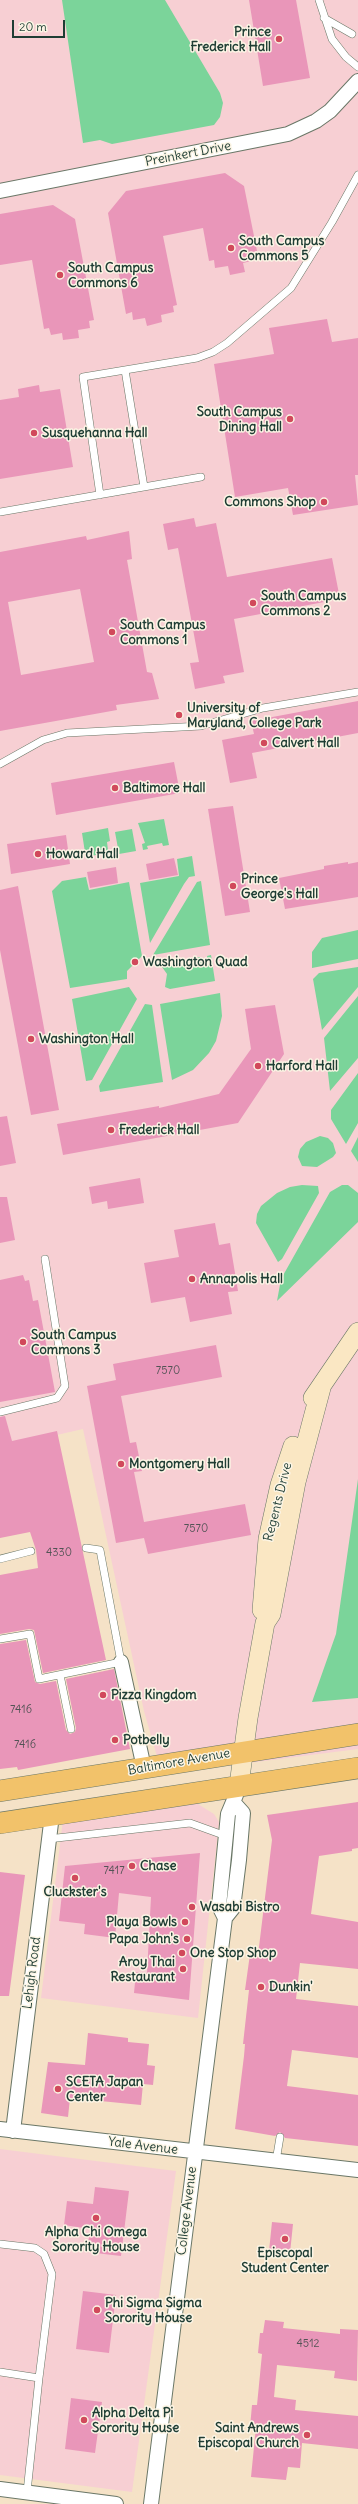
<!DOCTYPE html>
<html>
<head>
<meta charset="utf-8">
<style>
	body { margin:0 }
	#map { position:relative; width:358px; height:2504px; overflow:hidden; background:#f5e2c7; font-family:Delius,sans-serif }
	canvas { display:block }
	.scale { position:absolute; left:12px; top:20px; width:53px; height:18px; box-sizing:border-box; border:2px solid #1f3d34; border-top:0; padding-left:5px; font-size:12px; line-height:14px; white-space:nowrap; color:#1f3d34; -webkit-text-stroke:3px #fcf5e5; paint-order:stroke }
</style>
</head>
<body>
<div id="map">
<canvas width="358" height="2504"></canvas>
<div class="scale">20 m</div>
</div>
<script>
const ctx = document.querySelector('canvas').getContext('2d');
ctx.lineJoin = 'round';
function fill(path, color) {
  ctx.fillStyle = color;
  ctx.fill(path, 'evenodd');
}
function shape(rows) {
  const path = new Path2D();
  for (const r of rows) {
    path.moveTo(r[0], r[1]);
    for (let i = 2; i < r.length; i += 2) path.lineTo(r[i], r[i + 1]);
  }
  return path;
}
function strokePath(path, color, width, dash) {
  ctx.strokeStyle = color;
  ctx.lineWidth = width;
  ctx.lineCap = dash ? 'butt' : 'round';
  ctx.setLineDash(dash || []);
  ctx.stroke(path);
}
function write(font, color, halo, rows, align = 'center') {
  ctx.font = font + ' Delius,sans-serif';
  ctx.lineWidth = 3;
  ctx.setLineDash([]);
  ctx.textBaseline = 'middle';
  ctx.strokeStyle = halo;
  ctx.fillStyle = color;
  for (const [text, x, y, turn = 0] of rows) {
    ctx.save();
    ctx.translate(x, y);
    ctx.rotate((+turn || 0) * Math.PI / 180);
    ctx.textAlign = isNaN(turn) ? turn : align;
    if (halo) ctx.strokeText(text, 0, 0);
    ctx.fillText(text, 0, 0);
    ctx.restore();
  }
}
const built = shape([
	[0,0,358,0,358,1749,209,1768,158,1760,144,1711,83,1429,0,1448],
	[193,1801,214,1814,219,1822,198,2018,41,1998,63,1820],
	[0,2149,176,2171,132,2492,0,2475]
]);
const green = shape([
	[62,0,165,0,220,93,223,103,220,117,214,125,112,144,100,140,83,143],
	[164,819,169,845,163,846,162,843,147,846,148,849,143,850,142,844,145,843,138,823],
	[108,828,110,841,107,842,108,850,111,850,112,855,107,856,106,853,91,856,91,858,86,859,82,833],
	[132,829,136,851,119,854,115,832],
	[192,856,195,876,189,877,184,884,150,943,140,883,179,876,177,859],
	[86,877,89,890,129,882,142,956,127,971,127,979,70,988,52,891,62,881],
	[201,881,210,945,153,955,197,882],
	[358,930,358,959,312,968,312,952,322,938],
	[211,955,215,981,170,989,165,987,167,974,162,967,166,966,165,964,200,957,201,962,208,961,207,956],
	[358,967,358,987,322,1030,313,979,319,973],
	[129,987,137,999,92,1080,86,1081,72,999],
	[220,993,222,1016,216,1041,209,1053,193,1070,172,1080,160,1004],
	[358,996,358,1058,330,1091,324,1038],
	[145,1004,152,1005,163,1082,100,1092,99,1086],
	[358,1073,358,1123,346,1144,331,1119,331,1110],
	[320,1136,328,1138,333,1143,336,1153,333,1157,317,1167,302,1166,298,1157,300,1149,306,1142],
	[358,1137,358,1162,351,1151],
	[302,1185,318,1186,319,1193,282,1259,278,1262,256,1223,257,1214,261,1206,277,1193,290,1187],
	[342,1185,348,1185,358,1193,358,1222,277,1301,281,1279,330,1192],
	[358,1479,358,1698,312,1702,336,1634]
]);
const building = shape([
	[249,0,296,0,310,78,263,86],
	[225,173,244,186,257,251,253,252,255,260,243,263,245,272,230,275,228,266,215,268,214,260,209,261,203,228,163,236,177,305,173,306,174,312,161,315,162,322,147,326,145,318,133,320,132,312,126,314,108,213,126,191],
	[53,205,75,219,94,320,89,321,90,328,78,330,79,338,63,340,62,333,51,335,49,328,44,329,32,260,0,265,0,214],
	[327,319,332,342,358,338,358,475,355,475,358,505,293,515,288,488,235,497,214,364,274,354,269,328],
	[39,385,40,392,60,389,73,467,0,479,0,400,19,397,18,389],
	[194,518,196,527,216,523,227,577,332,558,340,599,234,619,244,672,223,676,225,683,195,689,190,663,199,662,178,548,168,550,163,524],
	[129,531,132,559,127,560,147,672,152,673,159,699,116,705,117,710,0,731,0,552,86,536,87,540],
	[80,589,94,662,21,675,8,602],
	[358,701,358,733,252,753,257,778,230,783,222,740,254,734,251,721],
	[174,762,180,793,56,815,51,783],
	[233,806,250,912,225,916,208,809],
	[66,835,70,864,11,874,7,844],
	[174,858,178,875,149,880,146,864],
	[348,862,348,864,358,862,358,897,285,909,279,878,324,869,324,866],
	[116,867,118,883,90,888,87,872],
	[18,886,59,1110,31,1115,0,950,0,890],
	[275,1005,284,1054,238,1123,63,1155,57,1124,159,1106,159,1108,219,1094,251,1049,245,1009],
	[7,1116,16,1163,0,1166,0,1117],
	[140,1178,144,1203,108,1209,107,1201,92,1204,89,1187],
	[0,1197,7,1197,15,1240,0,1243],
	[215,1223,219,1245,230,1243,238,1291,228,1292,232,1314,190,1322,185,1297,151,1303,144,1263,179,1257,174,1230],
	[23,1275,25,1281,29,1280,33,1301,38,1300,55,1392,0,1402,0,1280],
	[216,1345,222,1377,121,1396,130,1443,136,1442,142,1471,134,1472,144,1522,245,1504,251,1535,148,1554,144,1538,116,1543,87,1386,116,1380,113,1364],
	[5,1416,12,1441,57,1431,106,1660,43,1673,34,1630,29,1629,0,1634,0,1575,38,1568,36,1550,30,1532,0,1538,0,1417],
	[26,1640,35,1682,40,1684,56,1681,66,1730,70,1734,75,1732,76,1728,66,1679,114,1669,130,1749,18,1770,17,1767,0,1769,0,1644],
	[358,1802,358,1848,352,1849,352,1851,319,1856,311,1914,358,1922,358,1969,300,1963,296,1999,358,2006,358,2058,292,2050,287,2086,358,2095,358,2146,285,2138,280,2132,275,2136,235,2129,244,2056,245,2044,243,2044,249,1990,245,1990,250,1954,258,1955,272,1840,267,1815],
	[200,1853,189,2000,134,1993,136,1972,147,1973,151,1897,119,1893,115,1938,84,1934,85,1924,59,1921,65,1866],
	[0,1872,25,1875,9,1996,0,1996],
	[88,2033,128,2038,128,2042,149,2044,147,2065,155,2066,153,2085,143,2084,141,2105,70,2098,68,2117,41,2113,48,2062,85,2065],
	[95,2187,129,2191,121,2256,87,2252,90,2229,64,2225,67,2201,93,2204],
	[272,2222,293,2224,290,2253,269,2251],
	[83,2291,116,2295,109,2353,76,2349],
	[265,2320,284,2322,283,2328,340,2334,340,2329,358,2330,357,2381,334,2378,335,2371,277,2365,274,2397,296,2400,295,2410,358,2416,358,2449,302,2443,300,2468,288,2467,286,2480,251,2477,256,2427,250,2427,252,2405,257,2405,262,2354,258,2353,260,2333,263,2333],
	[71,2398,102,2402,95,2453,65,2449]
]);
const lane = shape([
	[319,0,332,39,346,57,358,67],
	[324,18,352,34],
	[125,370,144,487],
	[100,495,83,377,197,358,213,352,227,343,291,288,332,222,358,175],
	[0,512,201,477],
	[0,764,43,740,67,733,201,726,263,708,358,692],
	[0,1412,57,1398,65,1386,45,1259],
	[0,1559,31,1551],
	[0,1639,30,1634,39,1679,121,1662,100,1550,86,1548],
	[60,1675,71,1729],
	[48,1839,190,1823,226,1836],
	[276,2161,280,2137],
	[0,2244,35,2248,44,2254,52,2274,39,2378,0,2372],
	[27,2492,39,2378]
]);
const street = shape([
	[0,191,288,134,316,121,330,111,358,81],
	[121,1662,144,1768],
	[225,1918,219,1906,228,1814,236,1795],
	[0,2129,358,2170],
	[13,2131,52,1815],
	[0,2489,116,2504],
	[151,2504,225,1918,233,1908,239,1860,243,1813,234,1803]
]);
const secondary = shape([
	[313,1398,358,1332],
	[262,1610,268,1539,280,1485,293,1446],
	[239,1785,248,1718,265,1623,271,1614,296,1482,321,1388]
]);
const primary = shape([
	[0,1791,358,1734],
	[0,1823,358,1768]
]);
const markers = [
	[279,39,4,"#d1495b"],
	[231,248,4,"#d1495b"],
	[60,275,4,"#d1495b"],
	[290,419,4,"#d1495b"],
	[34,433,4,"#d1495b"],
	[324,502,4,"#d1495b"],
	[253,603,4,"#d1495b"],
	[112,632,4,"#d1495b"],
	[179,715,4,"#d1495b"],
	[264,743,4,"#d1495b"],
	[115,788,4,"#d1495b"],
	[38,854,4,"#d1495b"],
	[233,886,4,"#d1495b"],
	[135,962,4,"#d1495b"],
	[31,1039,4,"#d1495b"],
	[258,1066,4,"#d1495b"],
	[111,1130,4,"#d1495b"],
	[192,1279,4,"#d1495b"],
	[23,1342,4,"#d1495b"],
	[121,1464,4,"#d1495b"],
	[103,1695,4,"#d1495b"],
	[115,1740,4,"#d1495b"],
	[132,1866,4,"#d1495b"],
	[75,1878,4,"#d1495b"],
	[192,1907,4,"#d1495b"],
	[185,1922,4,"#d1495b"],
	[187,1939,4,"#d1495b"],
	[182,1953,4,"#d1495b"],
	[183,1969,4,"#d1495b"],
	[261,1987,4,"#d1495b"],
	[58,2089,4,"#d1495b"],
	[96,2218,4,"#d1495b"],
	[285,2239,4,"#d1495b"],
	[97,2310,4,"#d1495b"],
	[84,2420,4,"#d1495b"],
	[307,2435,4,"#d1495b"]
];
const numberNames = [
	["7570",168,1371],
	["7570",196,1529],
	["4330",59,1553],
	["7416",21,1710],
	["7416",25,1745],
	["7417",114,1871],
	["4512",308,2344]
];
const poiNames = [
	["Prince",271,32,"right"],
	["Frederick Hall",271,47,"right"],
	["South Campus",239,241],
	["Commons 5",239,256],
	["South Campus",68,268],
	["Commons 6",68,283],
	["South Campus",282,412,"right"],
	["Dining Hall",282,427,"right"],
	["Susquehanna Hall",42,433],
	["Commons Shop",316,502,"right"],
	["South Campus",261,596],
	["Commons 2",261,611],
	["South Campus",120,625],
	["Commons 1",120,640],
	["University of",187,708],
	["Maryland, College Park",187,723],
	["Calvert Hall",272,743],
	["Baltimore Hall",123,788],
	["Howard Hall",46,854],
	["Prince",241,879],
	["George's Hall",241,894],
	["Washington Quad",143,962],
	["Washington Hall",39,1039],
	["Harford Hall",266,1066],
	["Frederick Hall",119,1130],
	["Annapolis Hall",200,1279],
	["South Campus",31,1335],
	["Commons 3",31,1350],
	["Montgomery Hall",129,1464],
	["Pizza Kingdom",111,1695],
	["Potbelly",123,1740],
	["Chase",140,1866],
	["Cluckster's",75,1892,"center"],
	["Wasabi Bistro",200,1907],
	["Playa Bowls",177,1922,"right"],
	["Papa John's",179,1939,"right"],
	["One Stop Shop",190,1953],
	["Aroy Thai",175,1962,"right"],
	["Restaurant",175,1977,"right"],
	["Dunkin'",269,1987],
	["SCETA Japan",66,2082],
	["Center",66,2097],
	["Alpha Chi Omega",96,2232,"center"],
	["Sorority House",96,2247,"center"],
	["Episcopal",285,2253,"center"],
	["Student Center",285,2268,"center"],
	["Phi Sigma Sigma",105,2303],
	["Sorority House",105,2318],
	["Alpha Delta Pi",92,2413],
	["Sorority House",92,2428],
	["Saint Andrews",299,2428,"right"],
	["Episcopal Church",299,2443,"right"]
];
const streetNames = [
	["Preinkert Drive",188,154,-11],
	["Regents Drive",278,1502,-76],
	["Baltimore Avenue",179,1762,-10],
	["Lehigh Road",32,1973,-83],
	["Yale Avenue",143,2146,7],
	["College Avenue",187,2211,-83]
];
fill(built, '#f7cfd3');
fill(green, '#7bd49a');
fill(building, '#e996b9');
strokePath(lane, '#6a7767', 8);
strokePath(street, '#6a7767', 16);
strokePath(secondary, '#6a7767', 20);
strokePath(primary, '#6a7767', 22);
strokePath(lane, '#fff', 7);
strokePath(street, '#fff', 14);
strokePath(secondary, '#fae7c3', 19);
strokePath(primary, '#f2c26a', 21);
for (const [x, y, r, color] of markers) {
  const dot = new Path2D();
  dot.arc(x, y, r, 0, 2 * Math.PI);
  ctx.fillStyle = color;
  ctx.fill(dot);
  strokePath(dot, '#fcf5e5', 1.5);
}
write('11px', '#525355', null, numberNames);
write('bold 13px', '#1f3d34', '#fcf5e5', poiNames, 'left');
write('13px', '#1f3d34', '#fcf5e5', streetNames);
</script>
</body>
</html>
